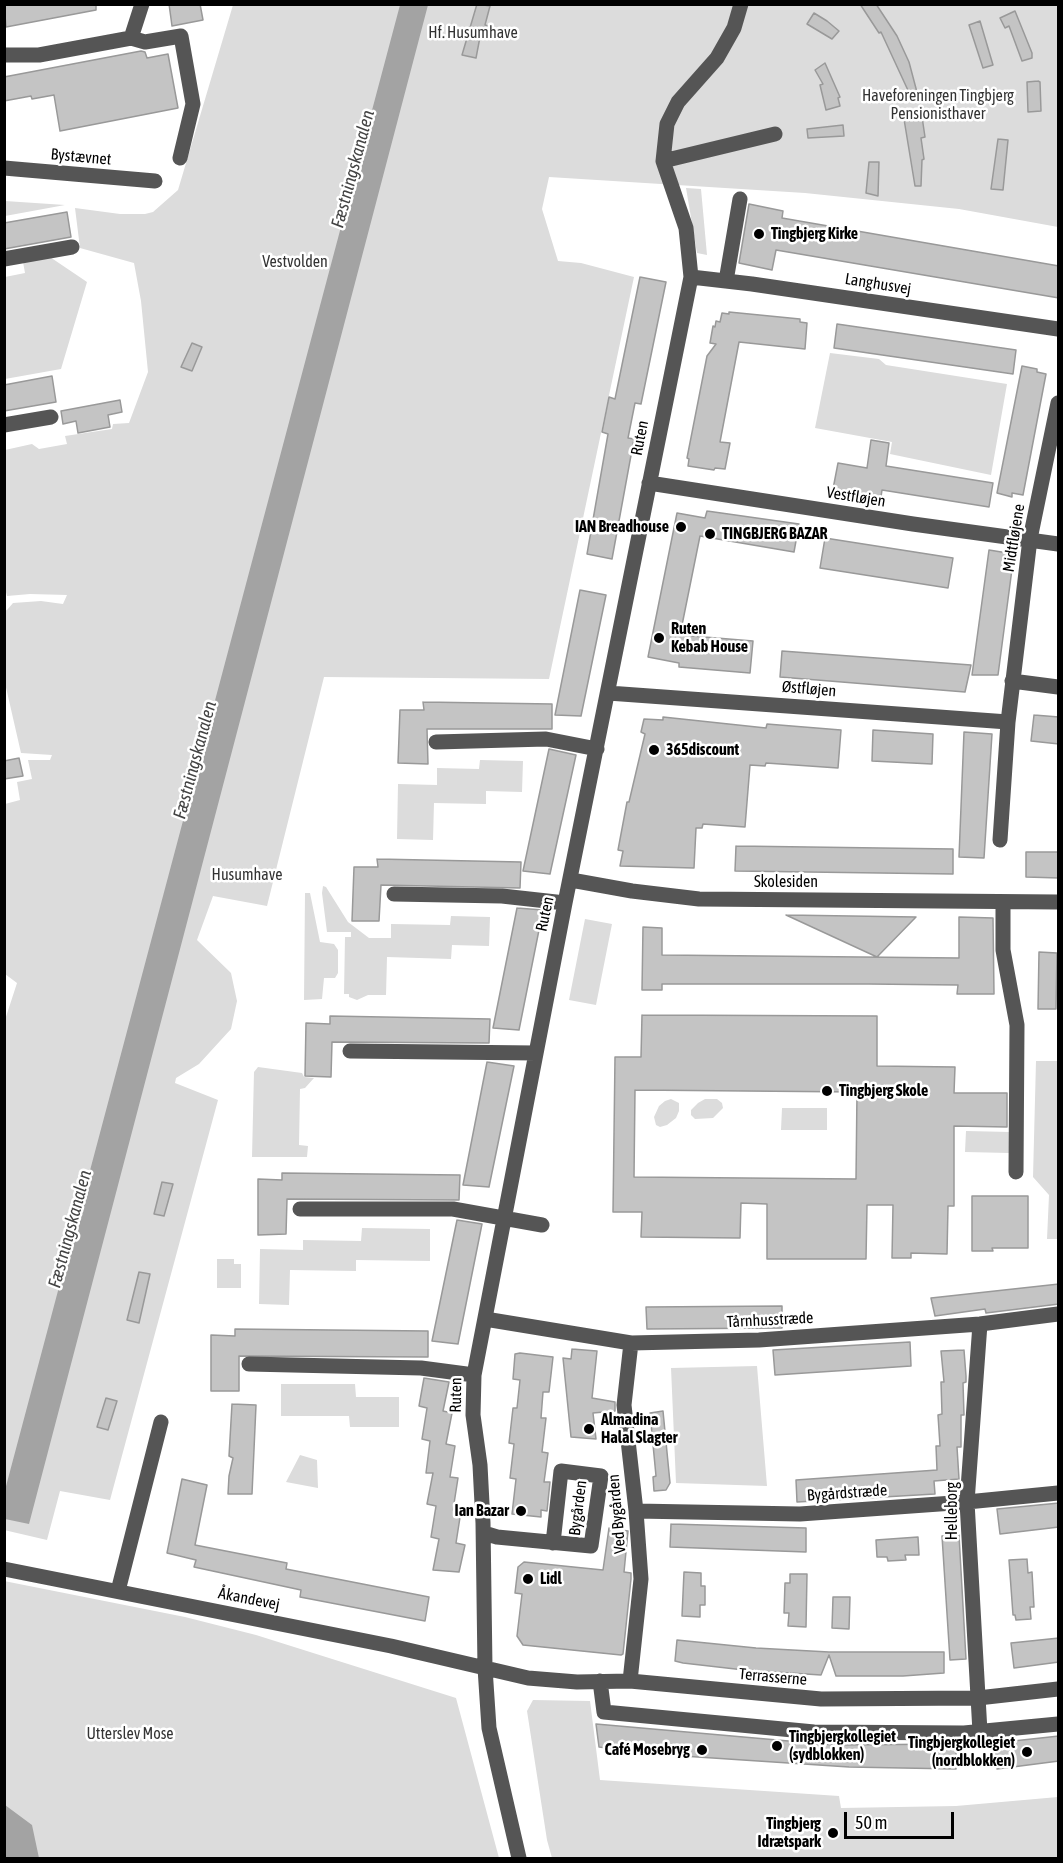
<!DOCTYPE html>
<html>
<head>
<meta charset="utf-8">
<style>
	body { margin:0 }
	#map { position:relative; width:1063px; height:1863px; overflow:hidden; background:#fff; font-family:"Asap Condensed",sans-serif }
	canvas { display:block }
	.frame { position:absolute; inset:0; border:6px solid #000; pointer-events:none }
	.scale { position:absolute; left:844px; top:1812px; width:110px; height:27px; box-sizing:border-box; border:3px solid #000; border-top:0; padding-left:8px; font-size:18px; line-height:21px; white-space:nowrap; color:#000; -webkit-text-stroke:4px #fff; paint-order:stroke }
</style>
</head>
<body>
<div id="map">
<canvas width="1063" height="1863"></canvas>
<div class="frame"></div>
<div class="scale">50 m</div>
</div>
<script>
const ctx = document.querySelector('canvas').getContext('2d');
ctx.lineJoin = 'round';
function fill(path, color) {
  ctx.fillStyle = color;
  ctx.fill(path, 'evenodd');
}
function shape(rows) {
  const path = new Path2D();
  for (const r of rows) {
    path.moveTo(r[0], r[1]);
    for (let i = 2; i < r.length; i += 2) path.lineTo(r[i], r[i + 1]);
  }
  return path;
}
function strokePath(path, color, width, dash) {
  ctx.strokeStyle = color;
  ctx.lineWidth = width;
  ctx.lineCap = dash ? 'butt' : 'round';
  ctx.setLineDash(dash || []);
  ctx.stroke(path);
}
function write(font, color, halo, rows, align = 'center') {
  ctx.font = font + ' "Asap Condensed",sans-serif';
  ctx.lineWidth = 5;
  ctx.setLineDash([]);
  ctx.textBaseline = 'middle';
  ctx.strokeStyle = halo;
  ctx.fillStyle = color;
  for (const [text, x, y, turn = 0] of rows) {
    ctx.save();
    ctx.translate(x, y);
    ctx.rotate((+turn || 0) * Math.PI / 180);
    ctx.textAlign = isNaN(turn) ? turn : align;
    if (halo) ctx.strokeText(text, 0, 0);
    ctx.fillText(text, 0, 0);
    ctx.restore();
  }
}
const green = shape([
	[233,5,1058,5,1058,227,959,209,805,193,549,177,542,209,558,261,581,263,634,277,549,679,324,677,267,906,213,896,197,940,231,973,237,1001,231,1029,199,1064,176,1078,175,1083,218,1100,110,1500,60,1491,47,1540,4,1530,4,1023,17,983,5,974,5,804,20,800,17,782,32,779,28,760,50,760,52,755,21,753,5,683,4,611,7,610,13,603,41,601,63,604,67,595,30,594,7,596,4,584,5,450,32,444,39,449,67,444,65,436,112,429,113,424,129,423,148,372,141,301,134,263,80,248,75,208,120,214,145,214,153,212,178,190],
	[686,188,701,189,707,255,697,253],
	[5,201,65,205,5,216],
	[50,257,87,282,61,369,5,379,5,277,25,273,23,262],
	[830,353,879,359,886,365,1007,384,991,475,890,454,892,442,815,428],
	[480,760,523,761,522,792,486,791,486,804,434,803,433,840,397,839,398,784,437,785,437,768,479,769],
	[323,886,326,887,348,922,369,938,391,938,391,924,450,925,451,916,490,917,489,946,452,945,451,959,387,957,386,995,368,995,357,1000,349,997,349,994,344,994,345,937,351,937,351,932,327,932,322,893],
	[305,893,310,893,320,942,334,944,338,950,338,973,335,978,324,978,322,999,304,1000],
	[585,919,612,924,596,1005,569,1000],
	[1036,1061,1058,1061,1058,1239,1047,1239,1049,1195,1033,1177],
	[258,1067,302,1073,304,1077,314,1078,305,1088,300,1089,299,1145,308,1146,307,1157,252,1157,254,1072],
	[671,1099,679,1103,679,1111,676,1118,667,1125,660,1127,656,1125,654,1117,659,1106,665,1101],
	[705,1099,717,1099,722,1103,723,1108,713,1118,695,1119,691,1115,691,1110,698,1103],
	[782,1108,827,1108,827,1130,781,1130],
	[966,1131,1010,1132,1009,1153,965,1152],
	[362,1228,430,1229,430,1261,356,1260,356,1271,290,1270,289,1305,259,1304,260,1249,303,1250,303,1240,361,1241],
	[217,1259,234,1259,234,1264,241,1264,241,1288,217,1288],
	[757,1366,767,1486,676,1483,671,1368],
	[281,1384,355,1384,356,1397,399,1397,399,1427,350,1427,349,1416,281,1416],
	[300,1455,317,1460,318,1488,286,1482],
	[4,1581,185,1617,256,1635,456,1698,499,1858,5,1858],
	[533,1700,590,1701,600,1780,839,1796,841,1808,956,1806,1058,1797,1058,1858,552,1858,547,1840,527,1711]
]);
const water = shape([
	[400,5,428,5,29,1524,5,1519,5,1490],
	[5,1805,32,1825,39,1858,5,1858]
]);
const building = shape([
	[4,4,96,4,96,10,6,27,4,4],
	[169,4,200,4,203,20,172,26,169,4],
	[477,4,490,6,485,25,489,26,486,39,480,37,476,58,462,55,477,4],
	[860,4,876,4,897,36,909,62,918,96,912,99,881,32,879,33,860,4],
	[1015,11,1032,53,1032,58,1022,61,1009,26,1005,28,1000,18,1015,11],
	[814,13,827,21,839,31,832,39,807,24,814,13],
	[980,21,993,65,983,68,969,25,980,21],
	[141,51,145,52,147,58,168,54,178,108,60,131,54,95,32,99,31,96,4,101,4,77,141,51],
	[825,63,840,97,838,98,840,106,826,110,820,85,823,84,815,70,825,63],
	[1038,81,1040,82,1041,111,1028,112,1027,82,1038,81],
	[921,110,925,137,921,138,924,159,922,160,921,186,915,186,903,113,921,110],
	[843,125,844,136,808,138,807,129,843,125],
	[998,139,1008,140,1003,190,991,189,998,139],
	[869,162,879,162,878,196,866,193,869,162],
	[749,204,783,211,782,218,1059,266,1059,298,776,250,772,270,739,263,749,204],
	[67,212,71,237,4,249,4,223,67,212],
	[640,277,666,282,641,404,635,403,628,438,634,439,612,559,587,554,608,434,602,432,609,397,615,399,640,277],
	[729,312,800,319,800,322,807,323,805,349,739,342,720,442,730,443,725,469,715,468,714,470,688,466,689,459,687,458,707,356,716,344,710,343,713,326,715,327,716,321,720,322,722,313,729,314,729,312],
	[837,324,1016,350,1013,374,834,348,837,324],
	[192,343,202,347,192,371,181,367,192,343],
	[1022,366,1037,369,1037,372,1046,374,1023,495,1012,493,1012,497,997,493,1022,366],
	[52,376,56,402,4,411,4,385,52,376],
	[120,400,122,412,108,415,110,427,78,433,76,421,63,424,61,411,120,400],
	[871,440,889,443,886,466,993,483,989,507,882,490,881,497,833,489,838,463,867,468,871,440],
	[707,511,799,524,794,552,700,536,680,635,753,641,750,673,679,667,679,663,648,657,677,513,705,518,707,511],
	[825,538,953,558,948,588,820,568,825,538],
	[989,550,1014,554,998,675,972,675,989,550],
	[580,590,606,595,581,716,555,715,580,590],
	[782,651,971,665,965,692,780,677,782,651],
	[423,702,552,704,552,729,427,729,428,764,398,763,400,710,424,710,423,702],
	[1034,715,1059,717,1059,744,1031,741,1034,715],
	[663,717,766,728,767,724,841,730,838,768,766,763,765,766,750,765,745,827,703,824,702,828,696,828,694,868,620,866,623,851,618,850,627,802,629,802,645,734,641,732,644,719,663,720,663,717],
	[873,730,933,734,932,764,872,761,873,730],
	[964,732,992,734,984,858,959,857,964,732],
	[549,749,576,755,550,874,523,871,549,749],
	[19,758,23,776,4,779,4,761,19,758],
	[736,846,953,849,953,874,735,871,736,846],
	[1026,852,1059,852,1059,878,1026,877,1026,852],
	[377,859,521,862,520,888,381,885,379,921,352,921,354,867,378,867,377,859],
	[517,908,543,910,519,1030,493,1028,517,908],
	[786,915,916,917,877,957,786,915],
	[959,917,993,918,994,994,957,994,958,985,869,984,662,984,662,990,642,990,643,927,662,928,662,955,959,958,959,917],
	[1039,952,1057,953,1056,1009,1038,1009,1039,952],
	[642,1015,877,1016,877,1066,955,1067,954,1093,1007,1093,1007,1127,954,1126,954,1206,948,1206,947,1254,911,1253,911,1258,892,1258,893,1205,867,1205,866,1259,767,1259,767,1204,741,1203,740,1238,641,1237,642,1212,613,1212,615,1057,641,1057,642,1015],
	[635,1090,857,1092,856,1179,634,1177,635,1090],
	[330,1016,490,1019,489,1043,332,1042,331,1077,305,1076,306,1023,330,1024,330,1016],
	[487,1062,514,1066,489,1187,463,1185,487,1062],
	[282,1173,460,1175,459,1200,287,1199,286,1234,258,1235,258,1179,282,1180,282,1173],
	[162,1182,173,1184,164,1216,154,1214,162,1182],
	[972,1196,1028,1196,1028,1248,992,1248,993,1251,972,1251,972,1196],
	[457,1220,482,1224,458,1344,432,1341,457,1220],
	[139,1272,150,1274,139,1323,127,1320,139,1272],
	[1059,1284,1059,1304,986,1313,985,1309,935,1316,931,1298,1059,1284],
	[782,1306,782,1328,647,1329,646,1307,782,1306],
	[235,1329,428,1331,428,1357,239,1356,239,1391,211,1391,211,1335,235,1336,235,1329],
	[910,1342,911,1366,775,1375,773,1350,910,1342],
	[572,1349,597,1351,592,1398,615,1402,615,1411,593,1413,596,1439,571,1437,563,1358,571,1359,572,1349],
	[964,1350,966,1376,966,1382,963,1383,964,1415,961,1415,961,1447,957,1447,959,1479,934,1481,935,1494,797,1502,796,1480,937,1470,936,1446,940,1446,938,1415,942,1414,941,1382,944,1382,941,1351,964,1350],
	[520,1353,553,1357,549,1392,543,1392,541,1418,546,1418,542,1452,548,1453,544,1482,550,1482,547,1511,541,1510,541,1517,512,1514,516,1479,510,1478,514,1444,509,1443,513,1408,517,1408,520,1380,513,1379,515,1354,520,1353],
	[424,1378,449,1382,443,1411,452,1413,446,1444,455,1446,450,1477,458,1478,453,1510,461,1511,456,1543,465,1545,459,1572,433,1570,439,1539,431,1537,436,1506,427,1504,433,1473,426,1473,430,1441,422,1439,427,1408,419,1406,424,1378],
	[106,1398,117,1401,108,1430,97,1427,106,1398],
	[232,1404,256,1405,252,1494,228,1494,229,1476,233,1458,229,1456,232,1404],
	[663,1411,670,1483,666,1490,654,1491,653,1477,656,1476,650,1413,663,1411],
	[182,1479,207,1485,195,1545,287,1563,286,1569,429,1597,425,1621,300,1597,301,1590,194,1567,196,1560,167,1553,182,1479],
	[1059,1503,1059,1527,1000,1534,997,1509,1059,1503],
	[671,1524,806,1528,806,1552,670,1547,671,1524],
	[609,1528,628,1531,624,1572,631,1573,631,1579,623,1654,621,1655,523,1645,517,1636,522,1594,515,1593,518,1567,524,1562,603,1570,609,1528],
	[959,1535,966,1659,950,1660,942,1536,959,1535],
	[918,1537,919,1555,905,1555,906,1560,888,1561,887,1557,877,1557,876,1540,918,1537],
	[1027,1559,1028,1573,1032,1572,1034,1607,1030,1607,1031,1619,1016,1620,1015,1615,1013,1615,1009,1560,1027,1559],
	[684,1572,701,1573,701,1586,705,1586,705,1605,700,1605,700,1617,682,1616,684,1572],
	[790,1574,807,1574,806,1627,788,1626,789,1613,784,1613,785,1583,790,1583,790,1574],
	[833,1597,850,1597,849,1629,832,1628,833,1597],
	[1059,1638,1059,1662,1014,1668,1011,1643,1059,1638],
	[677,1640,756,1648,829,1652,944,1652,944,1673,903,1676,836,1676,829,1655,821,1675,744,1670,683,1663,675,1661,677,1640],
	[596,1724,834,1745,956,1744,956,1769,849,1767,652,1754,599,1747,596,1724],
	[1059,1736,1059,1761,997,1769,995,1743,1059,1736]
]);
const minor = shape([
	[131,38,145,42,181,36,193,104,180,158],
	[4,55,39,55,131,38,142,4],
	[663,161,775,134],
	[4,168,155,181],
	[4,259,72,247],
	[691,277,752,284,1058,329],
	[726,281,740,199],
	[4,425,51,417],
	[649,483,913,524,1058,544],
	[1012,681,1058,687],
	[608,693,1008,722],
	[436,742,546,739,597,749],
	[1000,840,1008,722,1030,539,1058,403],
	[571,880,632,891,699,899,1058,902],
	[394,894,502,896,565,903],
	[1003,902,1003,950,1017,1025,1016,1172],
	[350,1051,536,1053],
	[300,1209,453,1209,542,1225],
	[485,1319,631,1343,759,1340,980,1324,1058,1314],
	[249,1364,421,1368,474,1375],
	[636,1511,800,1514,967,1502,1058,1493],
	[484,1533,497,1537,591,1546,601,1476,561,1471,553,1543],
	[4,1569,391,1646,528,1678,577,1682,630,1681,821,1699,978,1698,1058,1689],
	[118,1591,161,1422],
	[600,1681,604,1712,814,1732,964,1733,1058,1724],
	[630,1681,641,1579,636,1511,624,1405,631,1343],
	[980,1732,967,1502,980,1324],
	[519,1858,489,1728,485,1668,483,1523,480,1465,473,1415,474,1375,565,903,691,277,686,228,663,161,667,124,678,102,717,58,734,28,741,4]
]);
const markers = [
	[759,234,6,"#000"],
	[681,527,6,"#000"],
	[710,534,6,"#000"],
	[659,638,6,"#000"],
	[654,750,6,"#000"],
	[827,1091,6,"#000"],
	[589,1429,6,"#000"],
	[521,1511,6,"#000"],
	[528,1579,6,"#000"],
	[777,1746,6,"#000"],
	[702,1750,6,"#000"],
	[1027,1752,6,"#000"],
	[833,1833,6,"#000"]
];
const parkNames = [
	["Hf. Husumhave",473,33],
	["Haveforeningen Tingbjerg",938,96],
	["Pensionisthaver",938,114],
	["Vestvolden",295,262],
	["Husumhave",247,875],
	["Utterslev Mose",130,1734]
];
const streetNames = [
	["Bystævnet",81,157,5],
	["Langhusvej",878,284,9],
	["Ruten",640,438,-79],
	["Vestfløjen",856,497,9],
	["Midtfløjene",1014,538,-81],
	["Østfløjen",809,689,5],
	["Skolesiden",786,882],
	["Ruten",545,914,-78],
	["Tårnhusstræde",770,1320,-3],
	["Ruten",456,1395,-89],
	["Bygårdstræde",847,1493,-4],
	["Bygården",578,1508,-83],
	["Helleborg",952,1511,-90],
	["Ved Bygården",617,1514,-95],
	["Åkandevej",249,1599,11],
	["Terrasserne",773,1677,5]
];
const poiNames = [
	["Tingbjerg Kirke",771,234],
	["IAN Breadhouse",669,527,"right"],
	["TINGBJERG BAZAR",722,534],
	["Ruten",671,629],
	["Kebab House",671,647],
	["365discount",666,750],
	["Tingbjerg Skole",839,1091],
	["Almadina",601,1420],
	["Halal Slagter",601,1438],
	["Ian Bazar",509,1511,"right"],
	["Lidl",540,1579],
	["Tingbjergkollegiet",789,1737],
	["(sydblokken)",789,1755],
	["Tingbjergkollegiet",1015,1743,"right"],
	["(nordblokken)",1015,1761,"right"],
	["Café Mosebryg",690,1750,"right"],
	["Tingbjerg",821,1824,"right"],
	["Idrætspark",821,1842,"right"]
];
const waterNames = [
	["Fæstningskanalen",353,169,-75],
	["Fæstningskanalen",195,760,-75],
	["Fæstningskanalen",70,1229,-75]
];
fill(green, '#dcdcdc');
fill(water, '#a3a3a3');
fill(building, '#c4c4c4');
strokePath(building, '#999', 1.5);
strokePath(minor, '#555', 15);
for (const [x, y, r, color] of markers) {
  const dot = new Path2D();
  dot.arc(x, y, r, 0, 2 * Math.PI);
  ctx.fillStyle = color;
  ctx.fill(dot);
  strokePath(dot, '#fff', 2);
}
write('16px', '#333', '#fff', parkNames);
write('16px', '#000', '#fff', streetNames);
write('bold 16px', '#000', '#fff', poiNames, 'left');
write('italic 18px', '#444', '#fff', waterNames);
</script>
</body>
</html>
